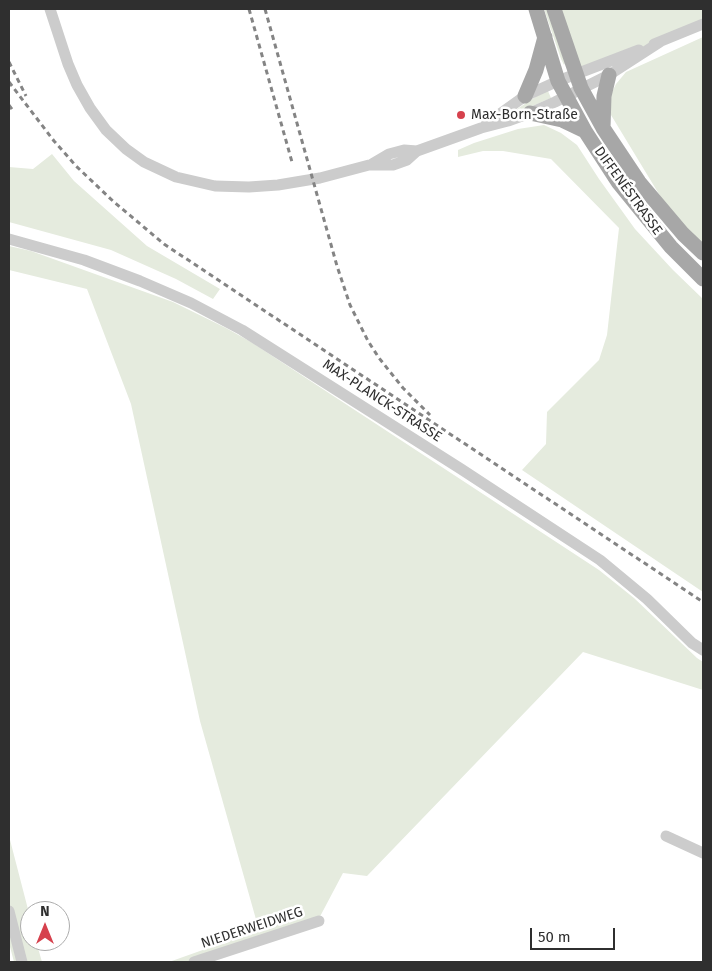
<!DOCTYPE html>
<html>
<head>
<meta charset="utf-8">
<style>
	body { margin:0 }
	#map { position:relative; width:712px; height:971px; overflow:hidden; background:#fff; font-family:"Fira Sans",sans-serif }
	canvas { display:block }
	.frame { position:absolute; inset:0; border:10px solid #2f2f2f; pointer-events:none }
	.north { position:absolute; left:20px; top:901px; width:50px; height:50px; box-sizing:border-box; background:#fff; border:1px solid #acacac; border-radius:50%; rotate:0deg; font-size:14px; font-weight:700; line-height:20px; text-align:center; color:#2f2f2f }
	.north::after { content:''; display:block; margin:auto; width:18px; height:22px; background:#d6414d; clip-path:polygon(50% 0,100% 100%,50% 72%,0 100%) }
	.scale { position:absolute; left:530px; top:928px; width:85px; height:22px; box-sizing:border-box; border:2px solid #2f2f2f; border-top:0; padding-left:6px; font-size:15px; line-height:18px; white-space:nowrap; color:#2f2f2f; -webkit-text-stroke:4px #fff; paint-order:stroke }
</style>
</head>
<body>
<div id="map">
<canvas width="712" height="971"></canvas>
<div class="frame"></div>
<div class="north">N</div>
<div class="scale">50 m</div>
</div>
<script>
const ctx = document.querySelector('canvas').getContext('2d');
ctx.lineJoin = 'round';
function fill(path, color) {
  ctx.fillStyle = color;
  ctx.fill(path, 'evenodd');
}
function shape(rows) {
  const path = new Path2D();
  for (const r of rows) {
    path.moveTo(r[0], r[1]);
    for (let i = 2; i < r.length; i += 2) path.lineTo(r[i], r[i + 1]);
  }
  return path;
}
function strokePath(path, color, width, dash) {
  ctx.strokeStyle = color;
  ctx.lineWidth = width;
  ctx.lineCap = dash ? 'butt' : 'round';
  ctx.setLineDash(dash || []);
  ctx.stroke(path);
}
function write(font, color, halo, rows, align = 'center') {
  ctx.font = font + ' "Fira Sans",sans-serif';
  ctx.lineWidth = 5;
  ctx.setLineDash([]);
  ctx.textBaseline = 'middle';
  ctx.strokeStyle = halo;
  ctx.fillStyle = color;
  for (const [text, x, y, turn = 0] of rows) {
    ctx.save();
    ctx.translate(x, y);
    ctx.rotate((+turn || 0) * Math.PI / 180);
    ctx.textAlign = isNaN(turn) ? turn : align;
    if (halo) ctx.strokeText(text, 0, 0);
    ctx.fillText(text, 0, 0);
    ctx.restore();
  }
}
const green = shape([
	[544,9,547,9,565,63,564,65,561,59],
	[554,9,703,9,703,24,576,75],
	[703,37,703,245,668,209,611,115,611,94,616,84,626,72],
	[548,91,551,98,516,113,514,111,540,94],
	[544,125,561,133,577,145,599,179,635,229,673,270,703,299,703,592,522,470,546,444,547,412,599,360,607,335,619,228,551,159,503,151,483,151,458,157,458,150,474,143,518,129],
	[52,154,74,181,147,246,220,289,213,299,176,279,111,250,9,222,9,167,33,169],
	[9,246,31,251,173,302,226,328,251,342,599,570,634,598,697,658,703,662,703,690,583,652,367,876,343,873,315,926,205,962,169,962,259,930,200,721,131,404,87,289,9,270],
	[9,836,30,917,30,941,36,941,42,962,14,962,9,943]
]);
const minor = shape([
	[50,9,68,64,77,85,90,108,106,130,126,149,144,162,176,177,215,186,249,187,278,185,320,178,369,165,393,165,407,160,417,151],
	[654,44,703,24],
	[486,124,525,96,558,81,639,50],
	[372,164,389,154,404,150,417,151,481,128,508,121,530,113,555,102,609,75,660,42],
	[9,239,84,260,140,281,191,303,242,330,461,469,600,560,647,599,692,643,703,650],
	[666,836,703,853],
	[9,911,22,962],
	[194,962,319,921]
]);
const major = shape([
	[536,9,558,81,585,131,618,182,671,247,703,279],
	[554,9,581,88,603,128,639,182,683,234,703,253],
	[525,96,536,70,545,37],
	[530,113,562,120,585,131],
	[603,128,604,96,609,75]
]);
const rail = shape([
	[249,9,292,162],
	[265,9,337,266,350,305,368,341,379,358,403,388,430,415],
	[9,62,26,96],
	[9,82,54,141,76,166,114,202,164,244,703,602],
	[9,105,14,112]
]);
const markers = [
	[461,115,5,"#d6414d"]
];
const poiNames = [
	["Max-Born-Straße",471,115]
];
const streetNames = [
	["DIFFENÉSTRASSE",628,191,54],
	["MAX-PLANCK-STRASSE",382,401,33],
	["NIEDERWEIDWEG",252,928,-18]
];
fill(green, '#e5ebde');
strokePath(minor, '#ccc', 11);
strokePath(major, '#a7a7a7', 15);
strokePath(rail, '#848484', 3, [5, 4]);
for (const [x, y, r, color] of markers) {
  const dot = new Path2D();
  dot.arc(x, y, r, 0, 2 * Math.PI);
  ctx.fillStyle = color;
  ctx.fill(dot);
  strokePath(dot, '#fff', 2);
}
write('14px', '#2f2f2f', '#fff', poiNames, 'left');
write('14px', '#2f2f2f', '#fff', streetNames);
</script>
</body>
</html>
